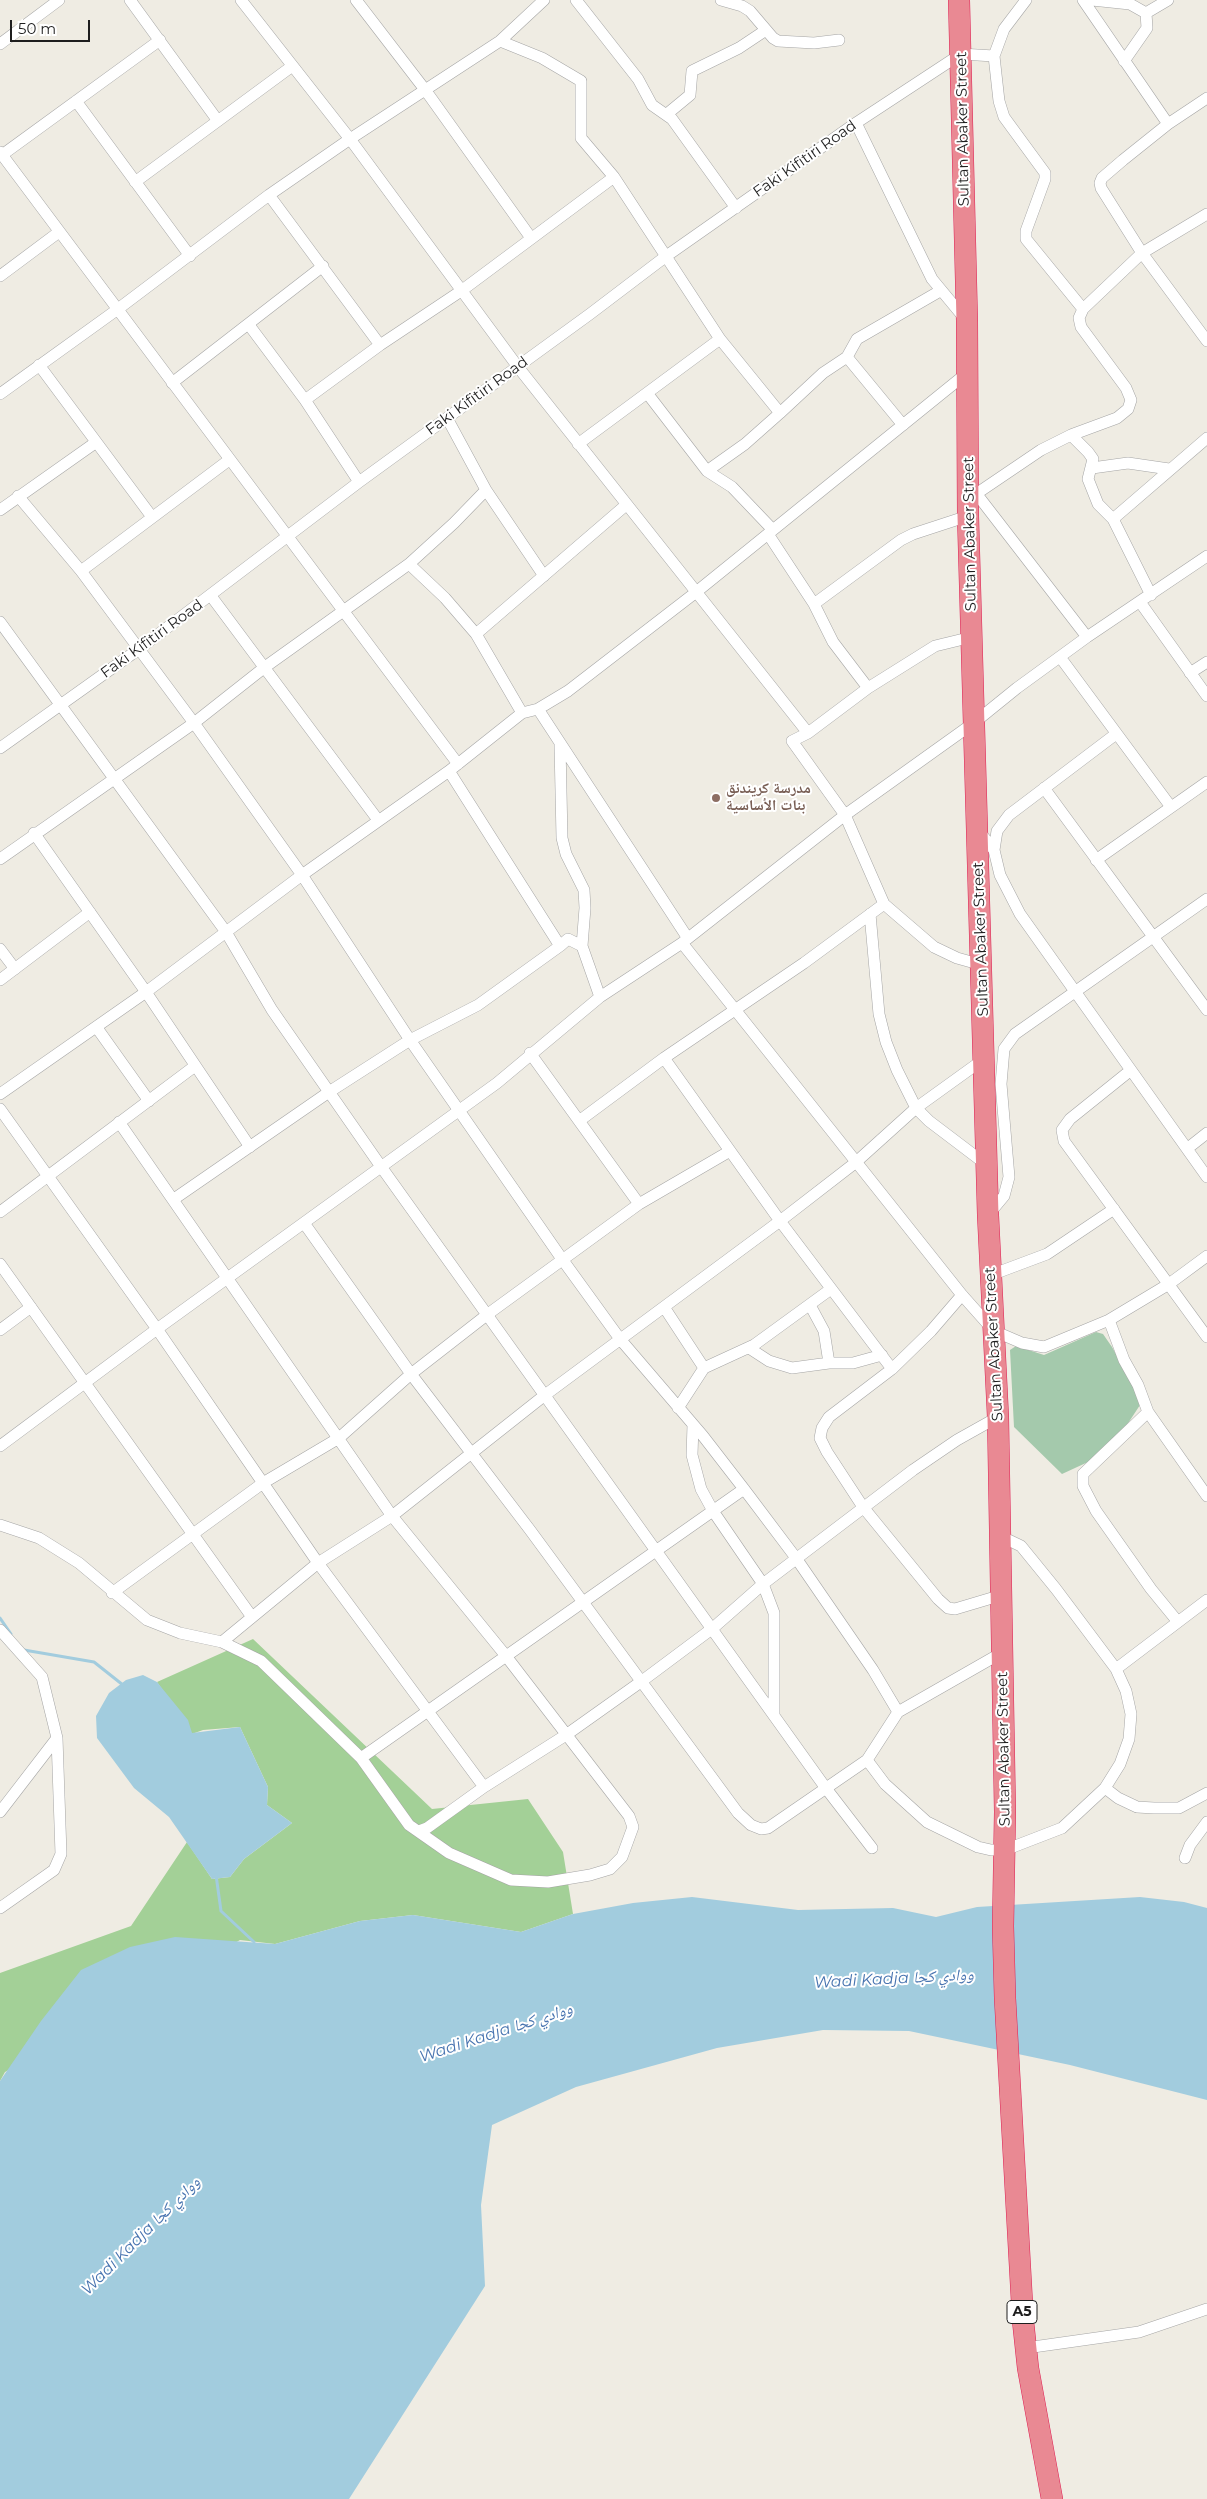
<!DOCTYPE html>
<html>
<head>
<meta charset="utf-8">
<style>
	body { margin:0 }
	#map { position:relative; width:1207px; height:2499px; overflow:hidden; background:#efece3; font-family:Montserrat,sans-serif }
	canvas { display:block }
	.scale { position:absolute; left:10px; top:20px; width:80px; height:22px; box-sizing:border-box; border:2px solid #1e1e1e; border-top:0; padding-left:6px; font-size:15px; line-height:18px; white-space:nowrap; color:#1e1e1e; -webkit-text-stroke:4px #fff; paint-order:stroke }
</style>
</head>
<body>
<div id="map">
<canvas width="1207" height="2499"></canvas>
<div class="scale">50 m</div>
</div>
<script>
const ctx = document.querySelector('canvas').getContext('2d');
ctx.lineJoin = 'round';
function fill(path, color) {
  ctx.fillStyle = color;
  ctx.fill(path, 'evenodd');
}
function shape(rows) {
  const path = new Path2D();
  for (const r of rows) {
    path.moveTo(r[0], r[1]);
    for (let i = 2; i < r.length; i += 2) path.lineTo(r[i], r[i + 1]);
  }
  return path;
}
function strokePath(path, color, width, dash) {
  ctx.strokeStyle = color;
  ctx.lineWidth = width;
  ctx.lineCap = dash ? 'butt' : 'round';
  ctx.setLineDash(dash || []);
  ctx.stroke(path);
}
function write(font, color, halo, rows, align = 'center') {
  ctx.font = font + ' Montserrat,"Noto Naskh Arabic",sans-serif';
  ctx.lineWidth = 4;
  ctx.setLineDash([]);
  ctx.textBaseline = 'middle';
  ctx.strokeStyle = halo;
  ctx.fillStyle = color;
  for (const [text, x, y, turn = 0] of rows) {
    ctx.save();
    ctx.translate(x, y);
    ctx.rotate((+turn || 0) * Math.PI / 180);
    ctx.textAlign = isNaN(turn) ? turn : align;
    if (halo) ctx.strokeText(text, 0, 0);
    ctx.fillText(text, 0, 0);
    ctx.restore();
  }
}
const forest = shape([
	[253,1639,432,1809,528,1799,563,1852,573,1914,521,1932,413,1915,360,1921,275,1944,240,1940,5,2072,0,2081,0,1973,131,1926,187,1842,212,1879,230,1877,244,1859,292,1823,267,1805,268,1787,240,1727,203,1730,192,1734,157,1682]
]);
const cemetery = shape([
	[1096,1332,1103,1334,1112,1347,1132,1383,1140,1405,1121,1434,1088,1462,1062,1474,1014,1427,1010,1350,1016,1346,1044,1355]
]);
const water = shape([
	[143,1675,157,1682,188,1720,192,1733,240,1727,268,1787,267,1805,292,1823,244,1859,230,1877,212,1879,169,1817,134,1788,97,1738,96,1716,109,1693,126,1680],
	[692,1897,798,1910,893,1908,936,1917,977,1907,1140,1897,1184,1902,1207,1908,1207,2100,1070,2065,909,2031,823,2030,717,2048,576,2087,492,2125,481,2205,485,2286,349,2499,0,2499,0,2081,41,2021,81,1970,130,1947,175,1937,275,1944,360,1921,413,1915,521,1932,573,1914,633,1903]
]);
const stream = shape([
	[0,1618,11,1634],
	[24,1650,94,1662,123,1685],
	[216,1875,221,1911,254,1942]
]);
const street = shape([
	[130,0,218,121],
	[241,0,350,139,518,367,808,733],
	[356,0,426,91,531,238],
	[576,0,638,79,652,105,672,119,736,208],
	[721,0,742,6,750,11,773,38,778,41,814,43,839,40],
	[1026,0,1004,29,994,56,999,101,1004,117,1045,173,1045,179,1026,231,1026,239,1083,309],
	[1083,0,1168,124],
	[1092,0,1130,4,1146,13,1147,28,1124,61],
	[1146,13,1168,0],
	[500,41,542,58,581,81,581,138,614,177,720,339,578,444],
	[0,44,59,0],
	[1207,98,1168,124,1123,160,1102,178,1100,183,1101,188,1142,253,1207,341],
	[76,101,190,256],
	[667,114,690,95,692,71,739,48,766,30],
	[856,123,932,279,966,320],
	[0,152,458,764],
	[2,155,160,40],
	[135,182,291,67],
	[269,195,380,345],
	[0,276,59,232],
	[249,325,305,400,359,482],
	[847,357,903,425],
	[39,365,152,517],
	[172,383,323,266],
	[647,393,707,471,732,487,773,530],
	[0,394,118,309,269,195,350,139,500,41,544,0],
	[305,400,380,345,461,291,614,177],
	[780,413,823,373,847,357,857,339,940,291],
	[1071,435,1088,452,1093,459,1088,479,1098,504,1113,519,1151,595],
	[1092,468,1128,463,1169,469],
	[707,471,745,444,780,413,720,339],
	[972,488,1087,637],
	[486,490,544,576],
	[976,494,1041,450,1071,435,1117,418,1128,409,1131,400,1126,388,1081,327,1079,318,1083,309,1142,253,1207,214],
	[18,496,81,571,194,723,302,875,410,1040,562,1259,620,1339,703,1436,744,1489,796,1558,873,1670,898,1712,867,1760,768,1828,761,1829,751,1825,738,1813,530,1530,411,1374,304,1223],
	[0,510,95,443],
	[1113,519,1207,438],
	[768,534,814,604,833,642,868,688],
	[409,564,445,598,476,634,522,713],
	[81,571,229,460],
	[211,596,378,820],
	[1140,602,1207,696],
	[814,604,901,540,913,534,968,516],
	[0,622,226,932,272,1010,382,1168,825,1787,872,1848],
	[476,634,626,505],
	[1060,657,1171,807],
	[1190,673,1207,662],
	[538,709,687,937],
	[560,745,562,838,566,854,584,890,585,908,582,946],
	[0,748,139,649,359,482,590,314,665,257,856,123,961,54,994,56],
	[449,771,560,946,568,939,582,946,600,997],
	[1044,788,1207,1010],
	[978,830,994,850,1000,875,1020,914,1207,1177],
	[34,833,146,992,250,1147],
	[994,850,997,831,1009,815,1116,734],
	[0,859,194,723,265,667,409,564,454,523,486,490,447,418],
	[1096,860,1207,782],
	[884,904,934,947,957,958,982,965],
	[870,914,879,1014,886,1042,897,1070,916,1108,929,1121,987,1165],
	[682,943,962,1295,994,1331,1022,1343,1044,1347,1109,1320],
	[0,949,15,969],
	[0,980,90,912],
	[97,1028,149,1101],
	[530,1053,639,1204],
	[664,1058,804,963,884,904,845,815,792,741,808,733,868,688,935,646,972,637],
	[1131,1070,1070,1119,1062,1130,1064,1141,1207,1337],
	[0,1094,146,992,302,875,449,771,522,713,538,709,568,691,695,593,967,373],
	[0,1109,157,1329,318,1563,484,1787],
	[579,1121,664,1058,780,1221,892,1369],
	[1188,1148,1207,1133],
	[174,1199,329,1092,410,1040,478,1005,560,946],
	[0,1212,195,1066],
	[989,1214,1004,1196,1009,1177,1001,1084,1004,1049,1015,1034,1207,899],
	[0,1264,252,1617],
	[991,1275,1047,1254,1114,1209],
	[962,1295,931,1331,892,1369,829,1417,822,1428,820,1438,827,1452,863,1507,938,1599,948,1608,955,1609,1002,1595],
	[810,1305,824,1331,829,1363,853,1363,882,1355],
	[664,1307,704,1368],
	[0,1330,31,1307],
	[749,1348,769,1361,792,1368,829,1363],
	[678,1408,704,1368,754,1345,831,1289],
	[1148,1412,1207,1496],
	[693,1425,692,1455,701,1489,713,1511,763,1584,774,1613,774,1715],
	[0,1446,157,1329,497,1083,600,997,682,943,845,815,975,722,1017,688,1087,637,1207,556],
	[0,1525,39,1538,79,1563,147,1620,180,1633,222,1642,261,1661,361,1758,409,1825,449,1853,511,1880,548,1882,590,1875,610,1869,622,1857,633,1827,629,1816,506,1656,392,1516,119,1122],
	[112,1593,263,1483,339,1438,411,1374,488,1314,639,1204,730,1151],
	[1178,1622,1151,1589,1096,1511,1083,1486,1083,1474,1148,1412,1138,1385,1124,1360,1109,1320,1169,1284,1207,1256],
	[0,1630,42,1677,57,1738,61,1854,54,1870,0,1908],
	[222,1642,318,1563,392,1516,545,1395,780,1221,855,1163,916,1108,984,1059],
	[1116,1669,1207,1600],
	[898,1712,1003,1652],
	[361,1758,744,1489],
	[867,1760,885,1784,927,1822,978,1847,991,1850,1005,1850,1062,1828,1105,1788,1120,1764,1129,1739,1131,1714,1126,1691,1116,1669,1056,1589,1021,1546,1000,1536],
	[1105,1788,1118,1798,1137,1807,1154,1808,1179,1808,1207,1793],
	[0,1812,57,1738],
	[419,1831,427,1828,484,1787,566,1735,642,1681,713,1628,763,1584,913,1470,957,1440,998,1417],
	[1185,1858,1190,1845,1207,1822],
	[1026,2348,1139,2332,1207,2309]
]);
const highway = shape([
	[959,0,967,321,968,516,988,1215,998,1417,1005,1812,1003,1926,1005,1998,1023,2321,1028,2368,1052,2499]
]);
const markers = [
	[716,798,5,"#8d6e63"]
];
const shields = [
	[1022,2312,30]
];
const shieldNames = [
	["A5",1022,2312]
];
const streetNames = [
	["Sultan Abaker Street",963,129,-91],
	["Faki Kifitiri Road",805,159,-35],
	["Faki Kifitiri Road",477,396,-36],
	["Sultan Abaker Street",970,534,-91],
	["Faki Kifitiri Road",152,639,-36],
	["Sultan Abaker Street",981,939,-92],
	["Sultan Abaker Street",994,1344,-93],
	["Sultan Abaker Street",1004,1749,-91]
];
const educationNames = [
	["مدرسة كريندنق",726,789],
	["بنات الأساسية",726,806]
];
const waterNames = [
	["Wadi Kadja ووادي كجا",894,1979,-3],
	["Wadi Kadja ووادي كجا",496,2033,-18],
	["Wadi Kadja ووادي كجا",141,2236,-45]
];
fill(forest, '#a3d097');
fill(cemetery, '#a4c9ac');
fill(water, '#a2ccde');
strokePath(stream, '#a2ccde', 3);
strokePath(street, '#a5a5a5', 12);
strokePath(highway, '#de1f53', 22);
strokePath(street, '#fff', 11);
strokePath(highway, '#e98993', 21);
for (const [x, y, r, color] of markers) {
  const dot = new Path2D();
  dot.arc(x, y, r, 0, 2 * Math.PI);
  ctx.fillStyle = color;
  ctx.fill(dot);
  strokePath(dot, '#fff', 2);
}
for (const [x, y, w] of shields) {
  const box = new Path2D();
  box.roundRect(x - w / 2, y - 11.5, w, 23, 4);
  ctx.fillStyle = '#fff';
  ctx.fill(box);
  strokePath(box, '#1e1e1e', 1);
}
write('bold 14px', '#1e1e1e', null, shieldNames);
write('15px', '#1e1e1e', '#fff', streetNames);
write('bold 15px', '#785e54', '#fff', educationNames, 'left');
write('italic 16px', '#4874b0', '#fff', waterNames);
</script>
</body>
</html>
